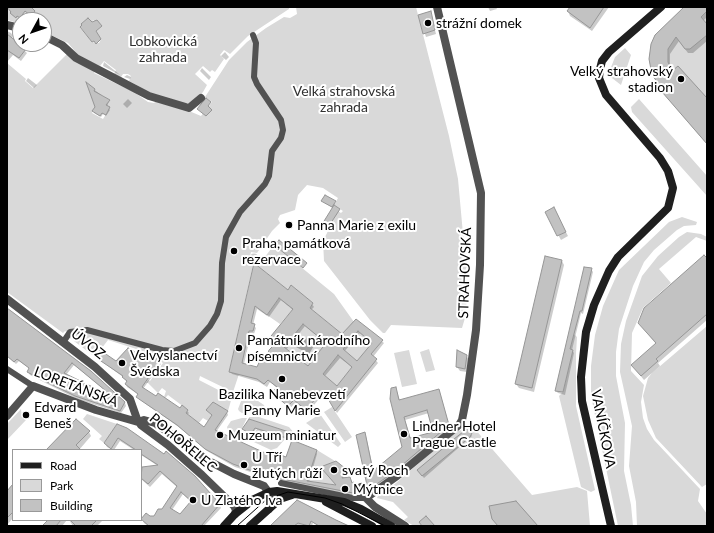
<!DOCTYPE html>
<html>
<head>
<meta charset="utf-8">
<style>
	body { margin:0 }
	#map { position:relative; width:714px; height:533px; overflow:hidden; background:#fff; font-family:Lato,sans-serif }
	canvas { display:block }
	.frame { position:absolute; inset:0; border:8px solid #000; pointer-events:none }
	.legend { position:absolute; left:12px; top:449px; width:130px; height:72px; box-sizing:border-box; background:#fff; border:1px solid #999; margin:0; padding:5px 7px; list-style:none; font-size:12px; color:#000 }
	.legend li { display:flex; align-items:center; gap:8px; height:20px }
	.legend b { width:20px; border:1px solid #999 }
	.north { position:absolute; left:12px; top:12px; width:40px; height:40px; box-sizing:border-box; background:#fff; border:1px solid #999; border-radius:50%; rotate:230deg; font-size:11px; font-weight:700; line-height:16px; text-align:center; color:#000 }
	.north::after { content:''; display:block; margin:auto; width:14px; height:18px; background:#000; clip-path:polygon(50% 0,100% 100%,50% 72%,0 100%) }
</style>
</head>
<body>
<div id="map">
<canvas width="714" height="533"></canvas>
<div class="frame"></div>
<ul class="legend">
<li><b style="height:5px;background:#1f1f1f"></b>Road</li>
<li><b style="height:11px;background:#d9d9d9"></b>Park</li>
<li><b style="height:11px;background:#c2c2c2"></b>Building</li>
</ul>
<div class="north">N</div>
</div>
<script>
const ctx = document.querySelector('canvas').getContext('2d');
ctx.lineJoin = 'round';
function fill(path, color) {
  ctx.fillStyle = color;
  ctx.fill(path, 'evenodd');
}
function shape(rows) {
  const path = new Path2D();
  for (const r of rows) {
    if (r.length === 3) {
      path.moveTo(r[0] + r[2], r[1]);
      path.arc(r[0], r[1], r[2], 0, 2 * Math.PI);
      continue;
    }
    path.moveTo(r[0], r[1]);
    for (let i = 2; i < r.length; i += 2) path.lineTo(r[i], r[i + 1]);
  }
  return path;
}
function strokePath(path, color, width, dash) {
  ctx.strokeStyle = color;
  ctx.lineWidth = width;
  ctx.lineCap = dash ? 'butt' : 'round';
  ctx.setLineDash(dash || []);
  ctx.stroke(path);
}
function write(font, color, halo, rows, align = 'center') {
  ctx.font = font + ' Lato,sans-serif';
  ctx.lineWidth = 4;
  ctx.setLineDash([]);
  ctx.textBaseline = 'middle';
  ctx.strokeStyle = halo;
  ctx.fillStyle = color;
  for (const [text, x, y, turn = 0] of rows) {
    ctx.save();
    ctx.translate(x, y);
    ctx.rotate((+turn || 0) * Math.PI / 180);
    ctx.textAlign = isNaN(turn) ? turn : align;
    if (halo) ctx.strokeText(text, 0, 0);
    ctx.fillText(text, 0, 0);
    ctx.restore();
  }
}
const green = shape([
	[7,7,289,7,289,9,248,36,230,54,224,50,220,55,224,59,215,72,212,70,210,72,203,66,195,74,207,85,203,92,198,98,189,103,183,103,153,94,129,81,131,76,128,74,123,74,121,77,114,74,116,70,104,61,100,66,79,56,68,43,49,34,44,33,44,20,20,20,20,24,8,20],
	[88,18,92,22,93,20,102,26,96,31,101,39,99,43,92,42,80,28,82,25,81,24],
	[296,7,416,7,449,136,458,179,463,234,469,268,466,268,463,280,469,281,465,318,462,328,391,325,385,333,383,333,370,320,324,261,323,241,328,231,327,229,335,217,333,208,341,213,343,211,334,205,338,198,323,188,307,185,298,195,295,210,280,215,278,219,280,223,272,231,257,253,251,252,249,260,254,261,229,371,239,374,233,392,200,376,199,380,232,397,228,411,213,402,206,410,212,415,208,421,203,418,199,423,186,413,188,410,168,395,165,398,164,397,166,391,162,388,158,393,148,383,146,383,148,380,150,381,163,363,149,353,108,340,95,357,66,335,67,332,65,331,63,333,7,292,7,63,26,79,25,81,33,88,67,54,95,71,94,73,134,92,148,102,154,103,157,100,170,103,201,116,212,102,205,97,229,60,247,42,266,28,284,17,290,18,297,14],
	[102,95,109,100,105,108,108,111,103,119,92,113],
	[684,7,707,7,707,144,656,85,658,83,652,75,649,59,651,44,655,35],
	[625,48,631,55,621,85,608,75,615,57],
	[639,99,707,176,707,196,632,112,631,107],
	[682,217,697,222,696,225,684,226,677,230,654,250,644,262,633,286,619,329,616,352,616,376,625,423,624,471,631,505,633,526,618,526,591,396,591,366,595,335,603,306,619,270,669,222],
	[687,232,701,234,707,237,707,241,696,237,659,269,671,283,643,308,632,333,631,371,644,385,641,402,643,418,647,429,654,440,700,489,698,501,707,514,707,526,637,526,636,502,629,466,632,426,620,372,621,344,626,321,642,276,658,256,679,237],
	[274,245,334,294,354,322,342,334,310,308,313,303,292,286,288,290,258,266],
	[279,298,293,309,280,324,267,315],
	[303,324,326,343,308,366,284,347],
	[707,326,707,484,702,487,656,438,648,420,643,396,648,378,652,373],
	[358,331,372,343,357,361,343,349],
	[574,334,577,337,576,354,576,406,595,490,591,492,581,487,559,396,563,392,573,350,570,349],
	[429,349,435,370,426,372,420,352],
	[409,350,417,384,402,387,394,353],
	[338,355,352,367,337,386,323,374],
	[246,394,249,395,264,405,265,409,262,412,242,413,239,411,238,409,243,396],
	[332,407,352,437,345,442,324,412],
	[21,409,22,417,26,420,7,440,7,424],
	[87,414,117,424,104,443,99,439,102,436,83,419],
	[320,414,341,444,338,447,306,423],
	[249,417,259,417,289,427,295,434,249,419],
	[242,418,247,418,241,430,251,437,257,429,286,438,277,448,271,450,228,430,227,427,231,421],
	[468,428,470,431,474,428,532,495,577,487,587,491,590,526,414,526,404,520,408,517,393,502,377,498,379,494,386,496,389,489,455,432],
	[317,450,335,461,323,466,322,469,330,478,344,475,345,477,341,478,340,485,307,481]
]);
const water = shape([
	[304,336,315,344,309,354,296,347]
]);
const shadow = shape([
	[488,7,496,7,497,9,490,11],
	[571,7,609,7,592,31,570,16,568,11],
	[685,7,707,7,707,17,703,21,707,26,707,41,693,53,688,53,679,41,670,54,670,67,672,72,707,99,707,144,657,85,660,83,656,36],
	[430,12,436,34,426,37,419,15],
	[7,31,11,33,13,36,11,38,27,53,21,61,13,55,7,62],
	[225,52,229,57,226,60,221,56],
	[104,62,119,74,120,75,103,66],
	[202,68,211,77,209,80,200,71],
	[127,75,131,77,130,79,124,77],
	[28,78,37,85,34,88,26,81],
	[88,85,109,101,107,107,110,110,106,116,103,114,101,117,94,113,96,107],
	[128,99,132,103,127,108,123,104],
	[322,201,335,202,334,206,339,210,327,229,323,227,333,208],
	[546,213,556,213,568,236,561,240],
	[254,258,4.5],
	[546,258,562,261,564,265,534,392,519,388,516,384],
	[707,259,707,320,658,363,660,366,644,380,635,369,656,344,639,323],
	[255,265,288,291,312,304,314,307,311,310,342,335,356,320,384,343,373,357,378,363,337,413,325,392,308,412,296,403,290,408,276,396,275,393,277,388,270,382,267,387,259,382,232,374,230,371],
	[281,300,293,310,268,341,273,347,268,357,257,368,244,364,251,333,254,334,256,328,253,325,257,309,269,317],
	[305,326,327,344,308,367,286,350],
	[360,333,372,344,357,362,344,352],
	[340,358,353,368,337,387,325,376],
	[591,269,593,272,583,314,581,313,572,350,574,353,565,395,558,393,556,391],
	[7,310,91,372,125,403,126,406,121,413,77,399,30,375,28,372,30,369,19,361,16,364,7,356],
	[74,365,107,392,105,394,66,375],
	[458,352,466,356,469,359,467,372,460,371,457,367],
	[96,357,116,363,159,362,161,364,143,389,180,410,187,411,189,413,187,415,204,428,213,416,207,410,227,412,228,415,216,432,276,459,316,451,317,454,309,482,337,486,345,470,347,473,344,479,350,478,355,486,354,495,281,482,235,467,207,451,180,428,139,399,137,397,139,395,127,387,126,384,127,382,123,377],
	[396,388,400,401,439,390,450,429,371,492,357,435,364,433,366,436,374,472,404,447],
	[429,413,434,433,411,439,405,420],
	[250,420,288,433,287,439,256,429,252,435,244,429],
	[118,425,219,504,221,508,204,526,148,526,144,523,142,519,155,517,162,510,178,488,162,474,150,487,141,479,141,470,158,466,141,455,141,450,134,450,120,441,114,450,107,447,105,443],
	[183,494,191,502,180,515,172,510],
	[467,429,472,436,424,478,419,472,455,445],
	[89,432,91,436,79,450,48,450],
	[13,487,13,518,7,525,7,493],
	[298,501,346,526,319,526,313,523,312,526,273,526],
	[49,520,67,520,62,526,44,526],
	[69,520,103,520,97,526,73,526]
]);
const building = shape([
	[7,7,31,7,35,11,31,16,25,11,20,18,17,16,16,18,10,13,11,12,7,7],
	[570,7,604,7,590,28,567,11,570,7],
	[684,7,707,7,707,11,701,17,707,24,707,35,690,49,685,49,676,37,668,49,668,62,672,71,678,66,707,98,707,144,656,85,658,83,652,75,649,59,651,44,655,35,684,7],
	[431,11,435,30,423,34,418,15,431,11],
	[88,18,92,22,97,20,102,26,96,31,101,39,96,44,94,41,92,42,80,27,82,25,81,24,88,18],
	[7,34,26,49,19,58,7,50,7,34],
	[86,82,95,89,94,91,110,100,106,105,110,107,106,115,102,113,100,116,92,111,95,107,86,82],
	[206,98,211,102,208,106,212,110,206,116,197,109,206,98],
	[325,195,336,201,332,207,321,201,325,195],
	[334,205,340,209,327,229,321,226,334,205],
	[554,207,566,232,557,236,545,212,554,207],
	[279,240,307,263,303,268,274,245,279,240],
	[704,255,707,258,707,314,656,359,658,361,641,376,631,365,656,343,638,323,644,308,704,255],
	[545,256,562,260,532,388,515,384,545,256],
	[254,263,288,290,291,285,313,303,310,308,342,334,356,319,383,340,371,354,377,359,335,411,323,390,306,410,294,400,288,406,284,403,274,394,273,391,277,387,268,380,264,384,257,379,229,372,254,263],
	[279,298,293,309,267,341,273,346,269,350,267,356,261,358,257,367,242,363,249,331,253,331,255,324,251,323,255,306,267,315,279,298],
	[303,324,326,343,308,366,284,347,303,324],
	[358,331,372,343,357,361,343,349,358,331],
	[338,355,352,367,337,386,323,374,338,355],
	[584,267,592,268,582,311,580,311,570,349,573,350,563,392,555,391,584,267],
	[7,308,91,371,125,402,120,411,75,396,27,372,29,368,17,359,14,362,7,356,7,308],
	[72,363,106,391,105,393,64,373,72,363],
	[128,348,133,350,142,362,149,353,160,361,142,387,156,396,158,393,180,408,182,405,188,410,186,413,204,427,212,415,206,410,213,402,228,411,215,430,276,458,278,454,286,457,292,440,317,450,307,481,336,485,322,469,323,466,336,461,346,469,342,478,350,477,352,483,354,482,353,493,266,476,233,464,205,449,177,425,136,397,138,394,125,384,127,381,122,377,123,376,95,357,100,350,116,361,128,348],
	[457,350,467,355,465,369,456,367,457,350],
	[396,387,399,400,439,389,449,425,394,472,368,490,356,435,365,432,373,471,402,447,390,399,391,388,396,387],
	[427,410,433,432,410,438,404,417,427,410],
	[76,419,90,431,76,445,81,450,46,450,76,419],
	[249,419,289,432,287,438,255,428,251,434,242,429,249,419],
	[117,424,127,428,164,454,166,451,195,476,220,504,201,526,149,526,141,519,146,513,150,516,154,516,158,509,162,509,177,486,160,471,148,484,141,478,142,467,158,465,141,454,141,450,136,450,118,438,111,449,104,443,117,424],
	[181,492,191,501,180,514,170,508,181,492],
	[468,428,472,433,470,437,422,476,417,470,453,440,454,442,454,439,468,428],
	[13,484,13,512,7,518,7,491,13,484],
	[297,500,336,520,349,526,319,526,311,521,309,526,298,523,294,526,270,526,297,500],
	[516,501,538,526,498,526,492,519,489,506,516,501],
	[426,516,435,526,422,526,419,522,426,516],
	[48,520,61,520,56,526,42,526,48,520],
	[70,520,97,520,91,526,76,526,70,520]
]);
const pedestrian = shape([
	[64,341,70,332,87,330,162,350,174,351,195,343,210,326,217,314,221,301,222,263,226,237,240,212,265,184,269,176,272,151,281,138,283,130,281,120,257,84,254,77,256,43,253,35],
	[7,369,33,386],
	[281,483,353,498,366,498]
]);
const minor = shape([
	[7,25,20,28],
	[44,36,62,45,76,58,149,96,189,108,201,98],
	[7,299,95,367,130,399,137,419,141,425,168,445,202,475,234,506,236,510,235,514],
	[7,416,33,386,96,410,138,422],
	[138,422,144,420,155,423,207,460,234,474,264,486,272,497,272,502,269,509],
	[361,487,366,498,375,507,405,526],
	[366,498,397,476,459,425,462,420,467,395,476,330,480,265,481,193,437,7]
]);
const secondary = shape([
	[326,502,372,526],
	[224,526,235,514,254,499,269,492,277,491,344,502,361,509,391,526],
	[250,526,280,499,292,495],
	[611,526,582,401,581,377,586,332,594,305,609,271,618,257,668,208,673,188,668,171,660,158,606,95,599,78,600,69,602,61,609,52,661,7]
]);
const tram = shape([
	[237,526,267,499,288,492,325,498,342,504,385,526]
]);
const markers = [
	[428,23,4,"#000"],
	[681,79,4,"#000"],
	[289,225,4,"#000"],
	[234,251,4,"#000"],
	[239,348,4,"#000"],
	[122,363,4,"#000"],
	[282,379,4,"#000"],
	[26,415,4,"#000"],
	[404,434,4,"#000"],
	[220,435,4,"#000"],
	[244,465,4,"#000"],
	[334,470,4,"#000"],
	[345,489,4,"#000"],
	[193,500,4,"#000"]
];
const poiNames = [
	["strážní domek",436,23],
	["Velký strahovský",673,71,"right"],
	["stadion",673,87,"right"],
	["Panna Marie z exilu",297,225],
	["Praha, památková",242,243],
	["rezervace",242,259],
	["Památník národního",247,340],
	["písemnictví",247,356],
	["Velvyslanectví",130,355],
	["Švédska",130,371],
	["Bazilika Nanebevzetí",282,394,"center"],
	["Panny Marie",282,410,"center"],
	["Edvard",34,407],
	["Beneš",34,423],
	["Lindner Hotel",412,426],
	["Prague Castle",412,442],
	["Muzeum miniatur",228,435],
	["U Tří",252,457],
	["žlutých růží",252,473],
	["svatý Roch",342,470],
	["Mýtnice",353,489],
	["U Zlatého lva",201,500]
];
const parkNames = [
	["Lobkovická",163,41],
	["zahrada",163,57],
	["Velká strahovská",344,91],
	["zahrada",344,107]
];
const streetNames = [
	["STRAHOVSKÁ",465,273,-88],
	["ÚVOZ",88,344,39],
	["LORETÁNSKÁ",76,387,21],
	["VANÍČKOVA",603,429,79],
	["POHOŘELEC",183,443,40]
];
fill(green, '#d9d9d9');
fill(water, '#a0a0a0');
fill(shadow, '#0003');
fill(building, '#c2c2c2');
strokePath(building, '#969696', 1);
strokePath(pedestrian, '#525252', 6);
strokePath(minor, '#525252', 8);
strokePath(secondary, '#1f1f1f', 8);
strokePath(tram, '#000', 1);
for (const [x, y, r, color] of markers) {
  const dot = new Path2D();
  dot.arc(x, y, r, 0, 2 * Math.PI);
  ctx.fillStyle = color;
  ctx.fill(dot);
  strokePath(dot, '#fff', 1.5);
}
write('14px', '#000', '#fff', poiNames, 'left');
write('14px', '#303030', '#fff', parkNames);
write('14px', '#000', '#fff', streetNames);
</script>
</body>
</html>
